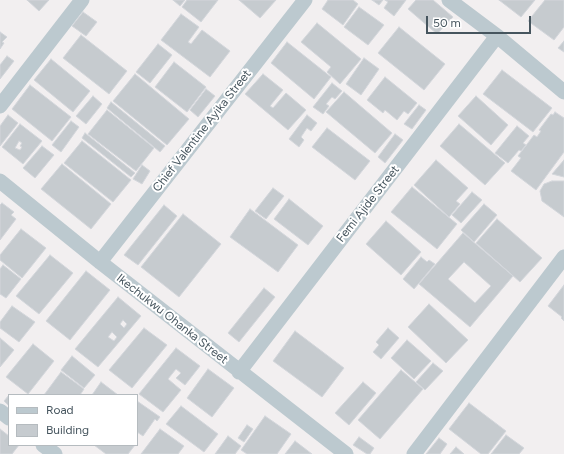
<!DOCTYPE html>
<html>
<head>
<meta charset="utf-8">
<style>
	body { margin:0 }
	#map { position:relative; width:564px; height:454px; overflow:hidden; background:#f2eff0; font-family:Figtree,sans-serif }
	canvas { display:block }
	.legend { position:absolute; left:8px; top:394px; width:130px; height:52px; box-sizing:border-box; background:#fff; border:1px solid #b5bbbf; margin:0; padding:5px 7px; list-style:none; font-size:12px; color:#46555e }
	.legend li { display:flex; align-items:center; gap:8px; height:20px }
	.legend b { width:20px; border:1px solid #b5bbbf }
	.scale { position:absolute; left:426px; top:16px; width:105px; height:18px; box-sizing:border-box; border:2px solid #46555e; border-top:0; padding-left:5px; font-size:12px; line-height:14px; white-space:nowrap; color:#46555e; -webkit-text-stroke:3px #fff; paint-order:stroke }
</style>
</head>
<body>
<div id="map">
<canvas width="564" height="454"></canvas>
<ul class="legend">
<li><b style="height:5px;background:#bcc9cf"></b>Road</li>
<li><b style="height:11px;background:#c6cbcf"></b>Building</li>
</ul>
<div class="scale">50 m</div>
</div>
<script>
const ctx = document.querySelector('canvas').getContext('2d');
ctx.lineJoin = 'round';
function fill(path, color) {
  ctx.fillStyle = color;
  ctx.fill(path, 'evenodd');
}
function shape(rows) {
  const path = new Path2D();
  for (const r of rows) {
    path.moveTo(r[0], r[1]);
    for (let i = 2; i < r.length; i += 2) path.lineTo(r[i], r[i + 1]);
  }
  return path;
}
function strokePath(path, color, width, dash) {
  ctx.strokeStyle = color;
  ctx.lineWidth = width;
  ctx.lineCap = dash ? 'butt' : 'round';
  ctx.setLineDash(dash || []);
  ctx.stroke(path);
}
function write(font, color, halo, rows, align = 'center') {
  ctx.font = font + ' Figtree,sans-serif';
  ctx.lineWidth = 4;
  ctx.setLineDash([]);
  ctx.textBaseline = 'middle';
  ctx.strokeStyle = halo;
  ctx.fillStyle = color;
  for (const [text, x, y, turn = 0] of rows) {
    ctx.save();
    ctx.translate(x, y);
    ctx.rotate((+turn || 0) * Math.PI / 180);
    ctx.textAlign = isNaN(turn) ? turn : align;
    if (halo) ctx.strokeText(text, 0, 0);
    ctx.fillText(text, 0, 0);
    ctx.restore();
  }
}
const building = shape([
	[27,0,49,0,39,11,27,0],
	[173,0,185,0,180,6,173,0],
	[187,0,218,0,201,22,182,7,187,0],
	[239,0,276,0,260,18,239,0],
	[328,0,353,0,358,4,343,25,322,9,328,0],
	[372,0,383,0,379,5,372,0],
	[385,0,406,0,394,16,384,8,388,2,385,0],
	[416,0,433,0,453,17,437,34,408,9,416,0],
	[499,0,535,0,521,17,499,0],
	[545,0,564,0,564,27,554,40,528,21,545,0],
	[359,7,384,25,368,45,344,27,359,7],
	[83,12,97,22,86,36,72,26,83,12],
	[181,14,199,27,188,42,191,44,202,30,230,51,210,77,161,40,181,14],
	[317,23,361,59,340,84,327,72,331,67,301,42,317,23],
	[399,27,445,64,424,90,378,53,399,27],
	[0,32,7,37,2,42,4,43,0,49,0,32],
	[81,35,127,71,109,94,63,58,81,35],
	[564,41,564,52,558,48,564,41],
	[287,42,331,77,314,99,271,63,287,42],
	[158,44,172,55,150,83,136,72,158,44],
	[7,56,14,61,0,79,0,65,7,56],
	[364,58,379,69,361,95,346,84,364,58],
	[51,59,90,91,73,112,34,80,51,59],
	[174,62,206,87,187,112,155,87,174,62],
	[502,70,552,108,533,132,483,94,502,70],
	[135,74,189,119,167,145,113,101,135,74],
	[263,74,283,90,270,106,273,108,286,93,306,110,288,130,245,94,263,74],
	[385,77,417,103,408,114,404,111,397,120,385,110,383,113,367,100,385,77],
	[332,83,342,91,335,99,332,97,326,104,329,106,323,114,313,107,332,83],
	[30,85,71,117,52,141,12,109,30,85],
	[206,89,215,96,198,117,190,110,206,89],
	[344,92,392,133,375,153,326,112,344,92],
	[93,96,102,104,86,124,76,116,93,96],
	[476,96,508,125,491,145,458,116,476,96],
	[111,102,165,146,160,152,107,108,111,102],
	[419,105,426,110,412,129,404,124,419,105],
	[107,110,154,148,136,171,88,134,107,110],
	[555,112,564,118,564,152,536,190,511,171,521,158,518,156,534,135,537,137,541,131,539,130,551,114,553,115,555,112],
	[8,115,18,123,0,146,0,126,8,115],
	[307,115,317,123,311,131,307,128,301,137,304,140,299,147,289,139,307,115],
	[71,121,79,127,61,152,52,145,71,121],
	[20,124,42,141,23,164,2,147,20,124],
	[19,141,22,143,20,146,22,147,20,150,15,148,19,141],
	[459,124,505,163,485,185,440,146,459,124],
	[517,126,529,136,523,143,526,145,521,151,519,150,508,163,495,153,517,126],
	[327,128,370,161,355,180,312,147,327,128],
	[85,133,135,173,131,177,82,138,85,133],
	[395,134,403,140,385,163,378,157,395,134],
	[82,141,131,180,113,202,64,163,82,141],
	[42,146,54,155,35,178,23,168,42,146],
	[436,160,468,188,456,201,460,204,449,217,414,185,436,160],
	[564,160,564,177,552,174,564,160],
	[62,164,111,204,91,229,41,189,62,164],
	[142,165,150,171,142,184,133,179,142,165],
	[552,181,564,181,564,217,542,201,540,191,544,184,552,181],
	[412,187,457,224,437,249,391,212,412,187],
	[273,188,284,196,266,219,255,211,273,188],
	[472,192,482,200,461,223,452,215,472,192],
	[289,199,323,226,308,245,274,219,289,199],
	[2,203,14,212,11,215,16,219,0,240,0,205,2,203],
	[484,204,497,215,474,242,461,230,484,204],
	[164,205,177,216,138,265,124,255,164,205],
	[250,209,298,245,278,272,230,237,250,209],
	[183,214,221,244,179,297,141,267,183,214],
	[497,219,542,258,520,282,476,243,497,219],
	[386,221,421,252,401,275,366,244,386,221],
	[21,229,46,248,22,278,0,260,0,255,21,229],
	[463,233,513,276,470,327,419,284,463,233],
	[464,262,491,286,475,303,448,279,464,262],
	[50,255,73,273,39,314,16,296,50,255],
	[421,257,427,262,429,260,435,264,414,289,403,279,421,257],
	[3,265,21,279,6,298,0,294,0,269,3,265],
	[86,271,110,290,70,340,46,321,86,271],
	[564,285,564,321,561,318,562,317,548,306,564,285],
	[264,288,275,297,239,342,228,333,264,288],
	[118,297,141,316,98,367,75,349,118,297],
	[123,320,127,324,124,328,120,324,123,320],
	[112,332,117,337,114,341,108,337,112,332],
	[429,304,468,340,446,363,408,327,429,304],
	[12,306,35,322,19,342,0,328,0,322,12,306],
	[144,328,167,345,132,388,109,370,144,328],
	[388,328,399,338,381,359,373,352,379,345,376,342,388,328],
	[295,331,344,368,322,397,273,361,295,331],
	[0,338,14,350,0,367,0,338],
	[407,340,431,361,414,379,391,358,407,340],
	[33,344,54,361,28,394,6,377,33,344],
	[176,348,200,366,185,385,176,378,181,373,176,369,168,379,181,390,163,412,139,394,176,348],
	[72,356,95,375,84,388,61,370,72,356],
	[433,363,443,371,425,390,416,382,433,363],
	[208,369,234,388,212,417,187,398,208,369],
	[401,370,423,389,380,439,358,420,401,370],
	[61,372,84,389,80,395,44,395,61,372],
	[101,382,118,395,92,395,101,382],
	[363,382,376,393,349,425,335,413,363,382],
	[9,395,9,406,4,401,9,395],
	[137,401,160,417,157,421,155,419,143,436,137,432,137,401],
	[469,403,506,431,488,454,481,454,449,429,469,403],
	[181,406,218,434,204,452,166,424,181,406],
	[265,416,291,434,277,454,247,454,241,450,265,416],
	[247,425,253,429,244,442,238,438,247,425],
	[0,429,9,436,9,445,19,445,12,454,0,454,0,429],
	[160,429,184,446,178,454,141,454,160,429],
	[506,435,524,448,519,454,491,454,506,435],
	[228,436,241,446,235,454,215,454,228,436],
	[359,437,374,448,370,454,367,454,353,445,359,437],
	[439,438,447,444,440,454,426,454,439,438],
	[295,441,312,454,285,454,295,441],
	[94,445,135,445,128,454,106,454,94,445],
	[456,447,464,454,450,454,456,447]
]);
const minor = shape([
	[449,0,497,36,564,92],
	[0,106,82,0],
	[0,181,100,262,346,454],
	[100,262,305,0],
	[239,372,497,36],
	[0,411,9,418],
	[43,445,55,454],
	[414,454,564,257]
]);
const streetNames = [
	["Chief Valentine Ayika Street",202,131,-52],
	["Femi Ajide Street",368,204,-52],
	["Ikechukwu Ohanka Street",172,319,38]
];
fill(building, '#c6cbcf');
strokePath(building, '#d3d6db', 1);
strokePath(minor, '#bcc9cf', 15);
write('12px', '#46555e', '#fff', streetNames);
</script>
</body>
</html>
